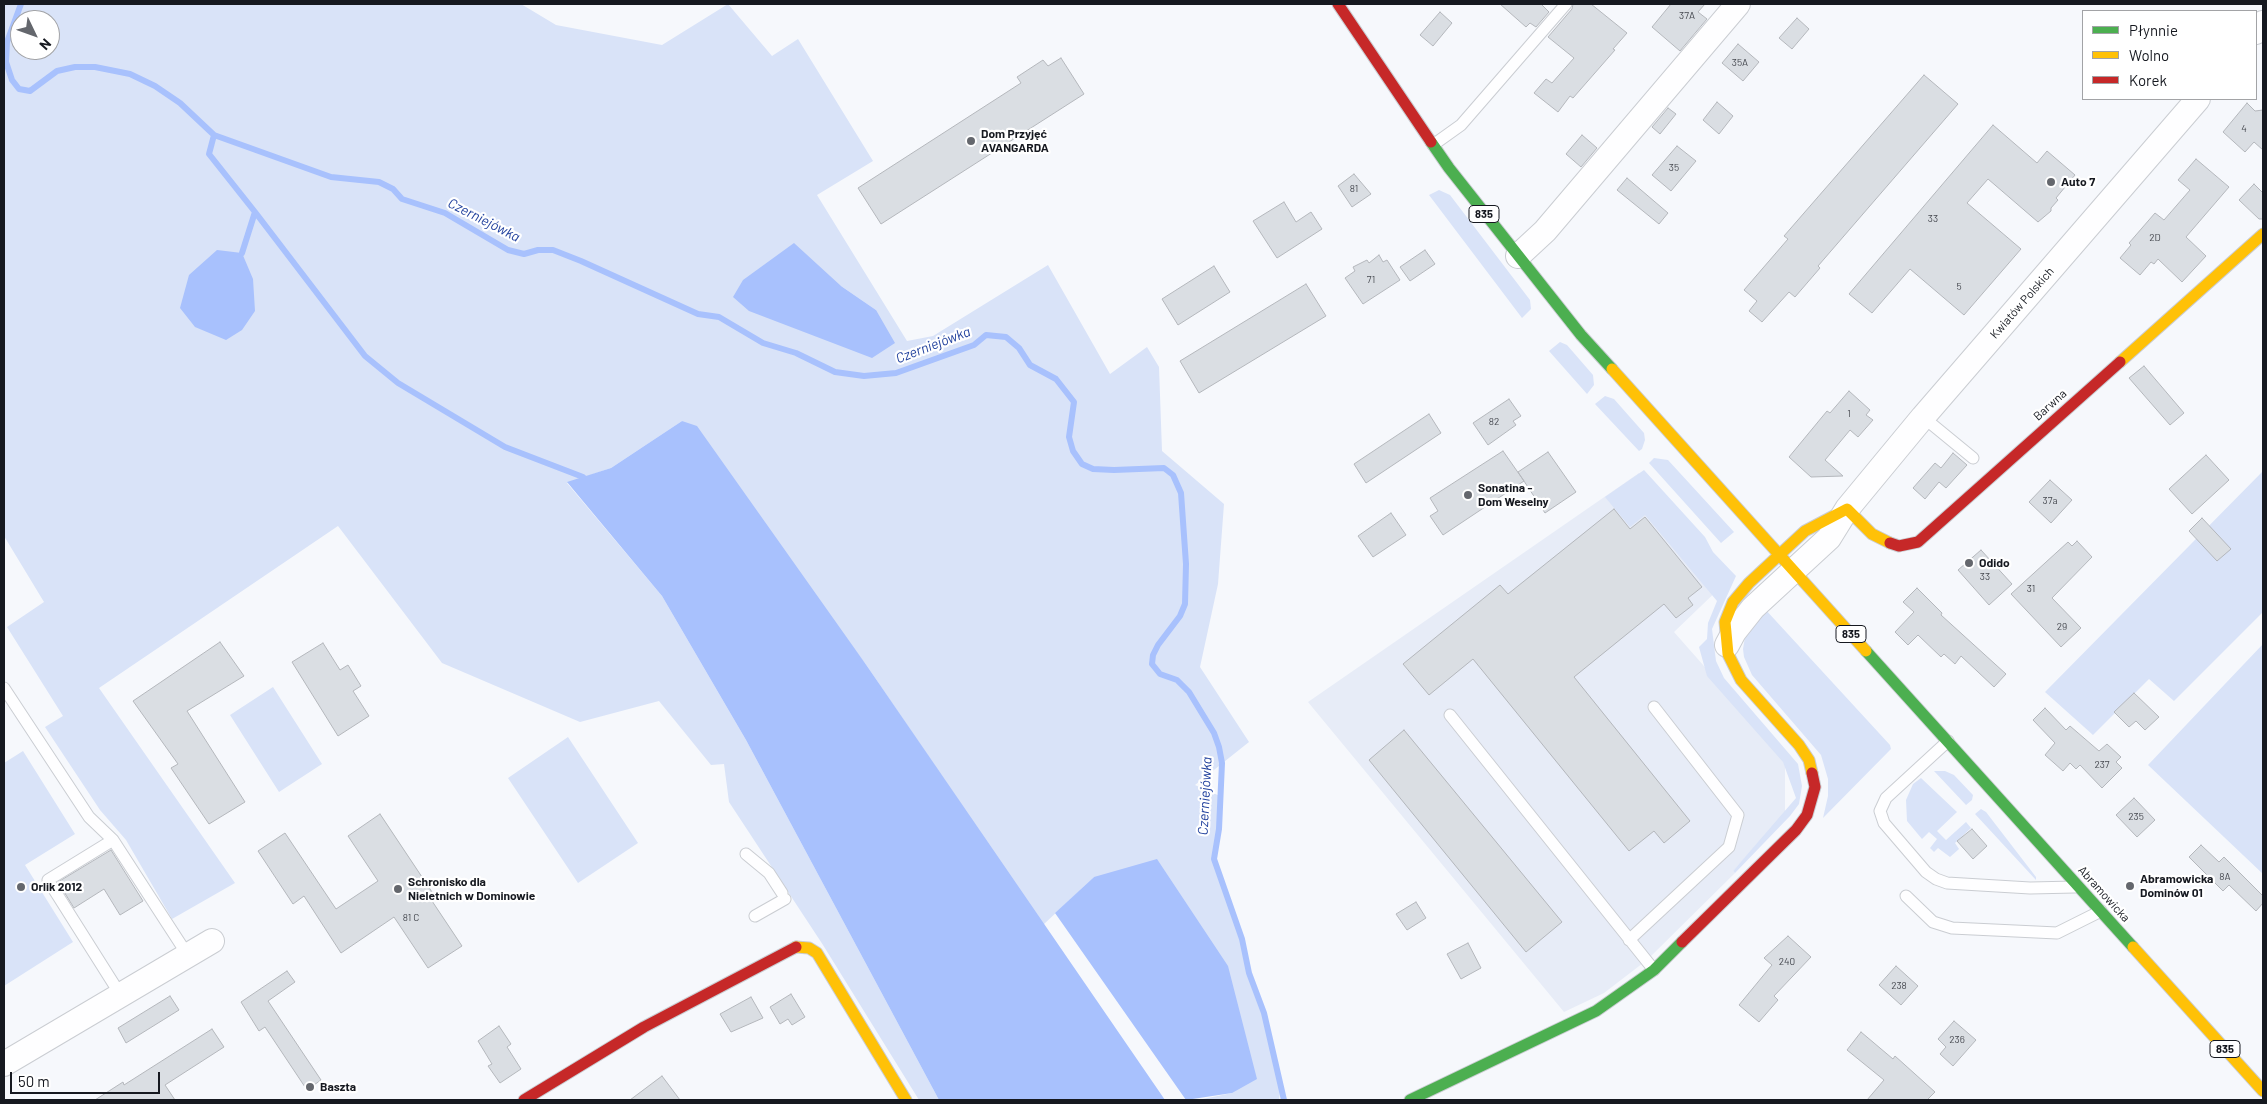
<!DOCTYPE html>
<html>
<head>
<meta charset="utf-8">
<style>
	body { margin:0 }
	#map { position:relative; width:2267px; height:1104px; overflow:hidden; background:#f6f8fc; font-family:Barlow,sans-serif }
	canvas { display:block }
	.frame { position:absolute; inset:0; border:5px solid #161920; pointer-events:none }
	.legend { position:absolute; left:2082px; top:10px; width:175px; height:90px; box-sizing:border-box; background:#fff; border:1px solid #a2a3a6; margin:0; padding:6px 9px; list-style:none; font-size:15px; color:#161920 }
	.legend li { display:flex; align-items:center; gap:10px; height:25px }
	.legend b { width:25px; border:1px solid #a2a3a6 }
	.north { position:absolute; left:10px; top:10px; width:50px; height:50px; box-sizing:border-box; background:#fff; border:1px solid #a2a3a6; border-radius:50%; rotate:132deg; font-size:14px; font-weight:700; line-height:20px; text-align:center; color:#161920 }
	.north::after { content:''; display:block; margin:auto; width:18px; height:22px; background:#64676d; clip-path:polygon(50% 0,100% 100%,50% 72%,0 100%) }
	.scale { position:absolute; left:10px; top:1072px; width:150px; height:22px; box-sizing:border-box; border:2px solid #161920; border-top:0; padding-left:6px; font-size:15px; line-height:18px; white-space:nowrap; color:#161920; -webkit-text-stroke:4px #fff; paint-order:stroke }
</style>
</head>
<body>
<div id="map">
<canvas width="2267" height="1104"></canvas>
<div class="frame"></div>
<ul class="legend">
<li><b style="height:6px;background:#4caf50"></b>Płynnie</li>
<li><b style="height:6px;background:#ffc107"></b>Wolno</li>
<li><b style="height:6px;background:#c62828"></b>Korek</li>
</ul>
<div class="north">N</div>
<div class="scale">50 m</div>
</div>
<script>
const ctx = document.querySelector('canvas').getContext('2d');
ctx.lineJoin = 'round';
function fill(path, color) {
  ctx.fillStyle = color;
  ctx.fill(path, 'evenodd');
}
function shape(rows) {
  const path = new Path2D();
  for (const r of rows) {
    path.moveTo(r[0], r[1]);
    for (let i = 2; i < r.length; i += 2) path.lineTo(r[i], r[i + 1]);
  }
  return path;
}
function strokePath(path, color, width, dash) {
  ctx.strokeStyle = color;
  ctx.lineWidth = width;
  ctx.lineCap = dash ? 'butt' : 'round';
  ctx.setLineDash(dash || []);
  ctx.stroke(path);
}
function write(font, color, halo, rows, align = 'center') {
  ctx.font = font + ' Barlow,sans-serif';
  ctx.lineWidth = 4.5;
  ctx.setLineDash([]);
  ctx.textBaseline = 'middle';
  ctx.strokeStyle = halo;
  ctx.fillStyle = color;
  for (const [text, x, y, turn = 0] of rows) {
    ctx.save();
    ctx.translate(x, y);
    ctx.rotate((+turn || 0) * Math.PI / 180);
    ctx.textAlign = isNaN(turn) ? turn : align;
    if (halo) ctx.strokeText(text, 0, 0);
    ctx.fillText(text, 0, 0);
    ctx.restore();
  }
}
const built = shape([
	[1639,473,1725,583,1674,632,1785,758,1785,814,1733,871,1735,873,1647,960,1604,993,1564,1012,1308,702]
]);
const green = shape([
	[4,4,521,4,556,25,662,45,728,4,772,56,798,39,873,161,817,195,907,341,933,336,1048,265,1110,374,1147,347,1159,367,1162,451,1224,504,1218,584,1200,667,1249,742,1195,785,1220,796,1219,829,1214,859,1242,939,1249,973,1264,1013,1281,1083,1279,1100,1198,1100,1232,1093,1094,877,1043,925,867,666,682,421,611,468,567,483,662,596,746,740,939,1100,919,1100,823,945,729,802,724,764,711,765,659,701,580,722,442,663,338,526,99,688,235,883,172,919,126,840,100,810,45,727,63,716,7,627,44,602,4,536],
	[20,20,50,20,50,50,20,50],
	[841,286,876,310,872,358],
	[1439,190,1450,195,1530,300,1531,309,1522,318,1429,195],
	[1560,342,1567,345,1593,375,1594,385,1587,394,1549,351],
	[1605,396,1614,399,1644,433,1645,440,1642,449,1639,451,1595,404],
	[1654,458,1668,460,1734,532,1721,543,1649,463],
	[1644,470,1705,537,1713,552,1736,576,1712,629,1716,661,1724,678,1798,764,1802,786,1799,804,1790,816,1735,873,1733,871,1796,798,1783,762,1707,676,1699,647,1707,639,1708,623,1717,601,1645,515,1630,527,1605,497],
	[2263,471,2263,612,2174,701,2149,679,2093,735,2045,692],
	[1764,608,1890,745,1891,749,1823,818,1828,796,1828,779,1821,755,1752,675,1744,657,1743,649,1746,631],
	[2263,644,2263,874,2148,765],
	[273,687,322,764,279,792,230,715],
	[568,737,638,843,578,883,508,778],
	[23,751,75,834,25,865,73,942,4,986,4,763],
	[1945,771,1954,775,1973,795,1972,800,1966,805,1934,771],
	[1921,778,1957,812,1937,831,1946,840,1966,822,1971,828,1955,843,1959,849,1950,857,1938,848,1934,852,1930,848,1937,839,1929,832,1922,839,1907,821,1906,800,1913,784],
	[1981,809,1986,812,2036,877,2036,880,1975,814]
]);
const water = shape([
	[794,243,841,286,876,310,895,343,872,358,749,311,733,297,743,280],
	[217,250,242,253,253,279,255,311,242,330,226,340,195,327,180,308,189,275],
	[682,421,697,426,867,666,1165,1100,939,1100,746,740,662,596,567,482,611,468],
	[1157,859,1228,966,1257,1079,1232,1093,1186,1100,1055,913,1094,877]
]);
const stream = shape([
	[21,4,7,42,6,62,12,80,19,89,30,91,57,71,75,67,95,67,130,74,155,86,180,103,214,135,331,177,379,182,393,189,402,199,445,213,508,250,524,254,538,250,553,250,581,261,698,314,719,317,763,343,796,353,835,372,864,376,896,373,974,345,986,335,1006,337,1019,348,1030,365,1056,379,1074,402,1069,437,1073,451,1082,464,1093,469,1114,470,1164,468,1173,475,1181,493,1186,564,1185,604,1180,616,1158,645,1153,655,1152,664,1160,674,1177,680,1189,692,1214,733,1219,747,1222,763,1219,829,1214,859,1242,939,1249,973,1264,1013,1284,1100],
	[214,135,209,154,255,212,242,253],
	[255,212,365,356,398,383,505,447,583,477]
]);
const building = shape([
	[1500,4,1541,4,1549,12,1536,27,1530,23,1526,27,1500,4],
	[1573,4,1591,4,1627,33,1613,49,1615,50,1573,98,1570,96,1558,112,1534,93,1546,79,1552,83,1574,58,1548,37,1572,9,1573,4],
	[1671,4,1705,4,1698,12,1707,19,1680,51,1652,27,1671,4],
	[1440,12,1452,23,1433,46,1420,35,1440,12],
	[1797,18,1809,29,1792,49,1779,38,1797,18],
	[1738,44,1759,62,1743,81,1722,63,1738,44],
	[1061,58,1084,94,881,224,858,188,1021,83,1017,77,1043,60,1048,66,1061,58],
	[1924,75,1958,104,1818,266,1820,268,1795,297,1789,292,1762,322,1749,311,1757,301,1744,290,1788,239,1784,236,1924,75],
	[1717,102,1733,116,1719,134,1703,120,1717,102],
	[2247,103,2255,111,2263,110,2263,150,2254,142,2245,152,2223,132,2247,103],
	[1668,108,1676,114,1660,134,1652,127,1668,108],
	[1993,125,2037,163,2047,151,2075,175,2056,198,2058,200,2051,208,2051,211,2038,222,1988,179,1967,203,2021,249,1964,315,1910,269,1872,313,1849,294,1993,125],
	[1582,135,1597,148,1581,167,1566,154,1582,135],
	[1677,146,1696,161,1671,191,1652,175,1677,146],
	[2196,159,2229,187,2186,237,2206,256,2182,282,2158,259,2154,264,2151,262,2140,275,2120,258,2131,245,2129,243,2155,213,2164,220,2190,190,2178,180,2196,159],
	[1354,174,1371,194,1352,207,1338,186,1354,174],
	[1627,178,1668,213,1659,224,1617,190,1627,178],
	[2254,184,2263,193,2263,219,2259,219,2239,200,2254,184],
	[1284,202,1296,222,1311,212,1322,229,1277,258,1253,221,1284,202],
	[1425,250,1435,264,1410,281,1400,267,1425,250],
	[1379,255,1383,262,1387,260,1400,280,1363,304,1345,278,1355,271,1353,267,1367,260,1369,263,1379,255],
	[1214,266,1230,292,1178,325,1162,299,1214,266],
	[1306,284,1326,316,1199,393,1180,361,1306,284],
	[2144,366,2184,413,2170,425,2129,378,2144,366],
	[1849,391,1870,410,1866,415,1873,420,1858,437,1850,430,1825,460,1843,476,1811,477,1789,457,1827,411,1830,413,1849,391],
	[1509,399,1521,416,1513,421,1516,425,1488,445,1473,423,1509,399],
	[1429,414,1441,433,1366,483,1354,464,1429,414],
	[1503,451,1524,481,1443,535,1430,516,1438,511,1430,498,1503,451],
	[1548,452,1576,492,1545,513,1518,472,1548,452],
	[1953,453,1967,465,1946,488,1939,482,1925,499,1913,488,1935,463,1941,468,1953,453],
	[2206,455,2229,480,2192,514,2169,489,2206,455],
	[2050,480,2072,500,2051,523,2029,502,2050,480],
	[1614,509,1630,529,1645,517,1702,587,1688,598,1693,605,1676,618,1664,604,1574,677,1690,821,1664,843,1654,831,1629,851,1473,659,1429,695,1403,664,1500,585,1508,594,1614,509],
	[1391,513,1406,535,1373,557,1358,536,1391,513],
	[2202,518,2231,549,2217,561,2189,531,2202,518],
	[2077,541,2092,557,2052,598,2081,628,2061,647,2011,594,2068,542,2072,546,2077,541],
	[1981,550,2012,584,1989,605,1958,570,1981,550],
	[1917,588,1942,613,1941,615,2006,674,1994,687,1961,656,1955,664,1944,654,1941,657,1918,635,1908,645,1895,632,1914,612,1903,602,1917,588],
	[220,642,244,676,187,711,245,802,209,824,171,768,178,764,133,701,220,642],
	[323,643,340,670,348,665,361,686,353,691,369,716,338,736,292,662,323,643],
	[2134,693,2159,717,2145,730,2136,721,2129,727,2114,712,2134,693],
	[2045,708,2066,730,2070,726,2099,751,2107,744,2121,757,2116,762,2122,768,2102,788,2080,765,2076,769,2070,763,2063,771,2045,755,2055,743,2033,720,2045,708],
	[1404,730,1562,922,1526,952,1369,760,1404,730],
	[2134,798,2155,820,2137,837,2116,815,2134,798],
	[380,814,432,892,428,895,462,946,428,968,394,917,341,953,304,896,293,904,258,851,285,833,336,909,378,881,348,836,380,814],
	[1972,829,1987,846,1973,859,1957,841,1972,829],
	[2201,845,2219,862,2224,857,2263,896,2263,903,2256,911,2229,885,2223,891,2189,857,2201,845],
	[111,850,143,901,120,915,104,889,74,908,58,882,111,850],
	[1416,902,1426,918,1407,930,1396,914,1416,902],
	[1788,936,1811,957,1774,996,1778,1000,1759,1022,1739,1005,1772,965,1764,958,1788,936],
	[1468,943,1481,968,1461,979,1447,954,1468,943],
	[1896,966,1918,986,1901,1005,1879,985,1896,966],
	[287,971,295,982,268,1001,321,1080,307,1090,265,1027,259,1031,241,1002,287,971],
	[791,994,805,1017,792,1025,788,1019,780,1024,770,1007,791,994],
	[170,996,179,1010,126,1043,118,1028,170,996],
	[751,997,763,1018,731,1032,720,1014,751,997],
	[1954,1021,1976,1040,1953,1066,1940,1054,1946,1047,1938,1039,1954,1021],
	[499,1026,511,1044,507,1047,521,1069,500,1083,488,1066,492,1064,478,1041,499,1026],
	[212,1029,224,1047,165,1085,175,1100,95,1100,123,1082,124,1085,212,1029],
	[1861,1032,1893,1059,1895,1056,1935,1092,1927,1100,1867,1100,1884,1080,1847,1050,1861,1032],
	[662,1076,680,1100,630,1100,662,1076]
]);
const lane = shape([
	[1433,145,1461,125,1566,4],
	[1923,417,1973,458],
	[4,688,89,817,113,840,187,954],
	[1450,715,1654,970],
	[1948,741,1886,798,1880,811,1884,823,1926,872,1936,879,1947,883,2030,888,2075,887],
	[113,840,48,880,120,994],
	[746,854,769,873,782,893],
	[1906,896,1933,922,1952,928,2057,933,2101,911],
	[755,916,785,899],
	[1629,940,1729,847,1738,815,1654,707]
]);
const street = shape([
	[2256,32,2263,23],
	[1518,256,1545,231,1738,4],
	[1727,645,1734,632,1753,608,1829,538,1847,509,1923,417,2198,99],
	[4,1064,212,941]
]);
const fast = shape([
	[1431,142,1449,168,1581,335,1612,369],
	[1866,651,2133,947],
	[1410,1100,1596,1011,1654,970,1682,942]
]);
const slow = shape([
	[2120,362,2263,234],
	[1612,369,1866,651],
	[1812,773,1809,760,1799,745,1741,680,1728,654,1725,622,1733,602,1749,583,1805,531,1847,509,1872,534,1890,543],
	[796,947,809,948,817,953,906,1100],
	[2133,947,2263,1091]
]);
const jam = shape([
	[1338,4,1431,142],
	[1890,543,1899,546,1918,542,2120,362],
	[1682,942,1796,830,1807,815,1815,787,1812,773],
	[524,1100,644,1027,796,947]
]);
const markers = [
	[971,141,5,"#64676d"],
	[2051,182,5,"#64676d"],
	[1468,495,5,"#64676d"],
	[1969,563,5,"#64676d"],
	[2130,886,5,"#64676d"],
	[21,887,5,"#64676d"],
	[398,889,5,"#64676d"],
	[310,1087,5,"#64676d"]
];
const numberNames = [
	["37A",1687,16],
	["35A",1740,63],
	["4",2244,129],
	["35",1674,168],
	["81",1354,189],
	["33",1933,219],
	["2D",2155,238],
	["71",1371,280],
	["5",1959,287],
	["1",1849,414],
	["82",1494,422],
	["37a",2050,501],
	["33",1985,577],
	["31",2031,589],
	["29",2062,627],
	["237",2102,765],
	["235",2136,817],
	["8A",2225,877],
	["81 C",411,918],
	["240",1787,962],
	["238",1899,986],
	["236",1957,1040]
];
const shields = [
	[1484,214,30],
	[1851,634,30],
	[2225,1049,30]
];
const shieldNames = [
	["835",1484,214],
	["835",1851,634],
	["835",2225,1049]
];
const poiNames = [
	["Dom Przyjęć",981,134],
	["AVANGARDA",981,148],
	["Auto 7",2061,182],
	["Sonatina -",1478,488],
	["Dom Weselny",1478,502],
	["Odido",1979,563],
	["Abramowicka",2140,879],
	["Dominów 01",2140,893],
	["Schronisko dla",408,882],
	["Nieletnich w Dominowie",408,896],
	["Orlik 2012",31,887],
	["Baszta",320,1087]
];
const streetNames = [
	["Kwiatów Polskich",2022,303,-49],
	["Barwna",2050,405,-42],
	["Abramowicka",2104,894,48]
];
const waterNames = [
	["Czerniejówka",484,220,27],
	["Czerniejówka",933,345,-21],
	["Czerniejówka",1205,796,-87]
];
fill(built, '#e7ecf7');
fill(green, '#d9e3f8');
fill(water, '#a8c1fd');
strokePath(stream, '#a8c1fd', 6);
fill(building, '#dadee3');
strokePath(building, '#b4b7bc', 1);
strokePath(lane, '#cacdd2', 13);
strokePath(street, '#cacdd2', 26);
strokePath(fast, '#cacdd2', 13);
strokePath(slow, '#cacdd2', 13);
strokePath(jam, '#cacdd2', 13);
strokePath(lane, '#fefeff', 11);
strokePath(street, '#fefeff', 24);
strokePath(fast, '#4caf50', 11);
strokePath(slow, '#ffc107', 11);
strokePath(jam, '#c62828', 11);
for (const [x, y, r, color] of markers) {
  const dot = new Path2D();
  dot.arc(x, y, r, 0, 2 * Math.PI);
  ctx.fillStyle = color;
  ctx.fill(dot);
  strokePath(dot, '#fff', 2);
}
write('10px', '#474a51', null, numberNames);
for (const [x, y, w] of shields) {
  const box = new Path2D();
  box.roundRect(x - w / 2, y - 8.5, w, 17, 4);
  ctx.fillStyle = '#fff';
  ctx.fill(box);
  strokePath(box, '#161920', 1);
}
write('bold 11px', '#161920', null, shieldNames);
write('bold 12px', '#161920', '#fff', poiNames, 'left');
write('12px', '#161920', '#fff', streetNames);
write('italic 14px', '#20409d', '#fff', waterNames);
</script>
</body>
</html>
